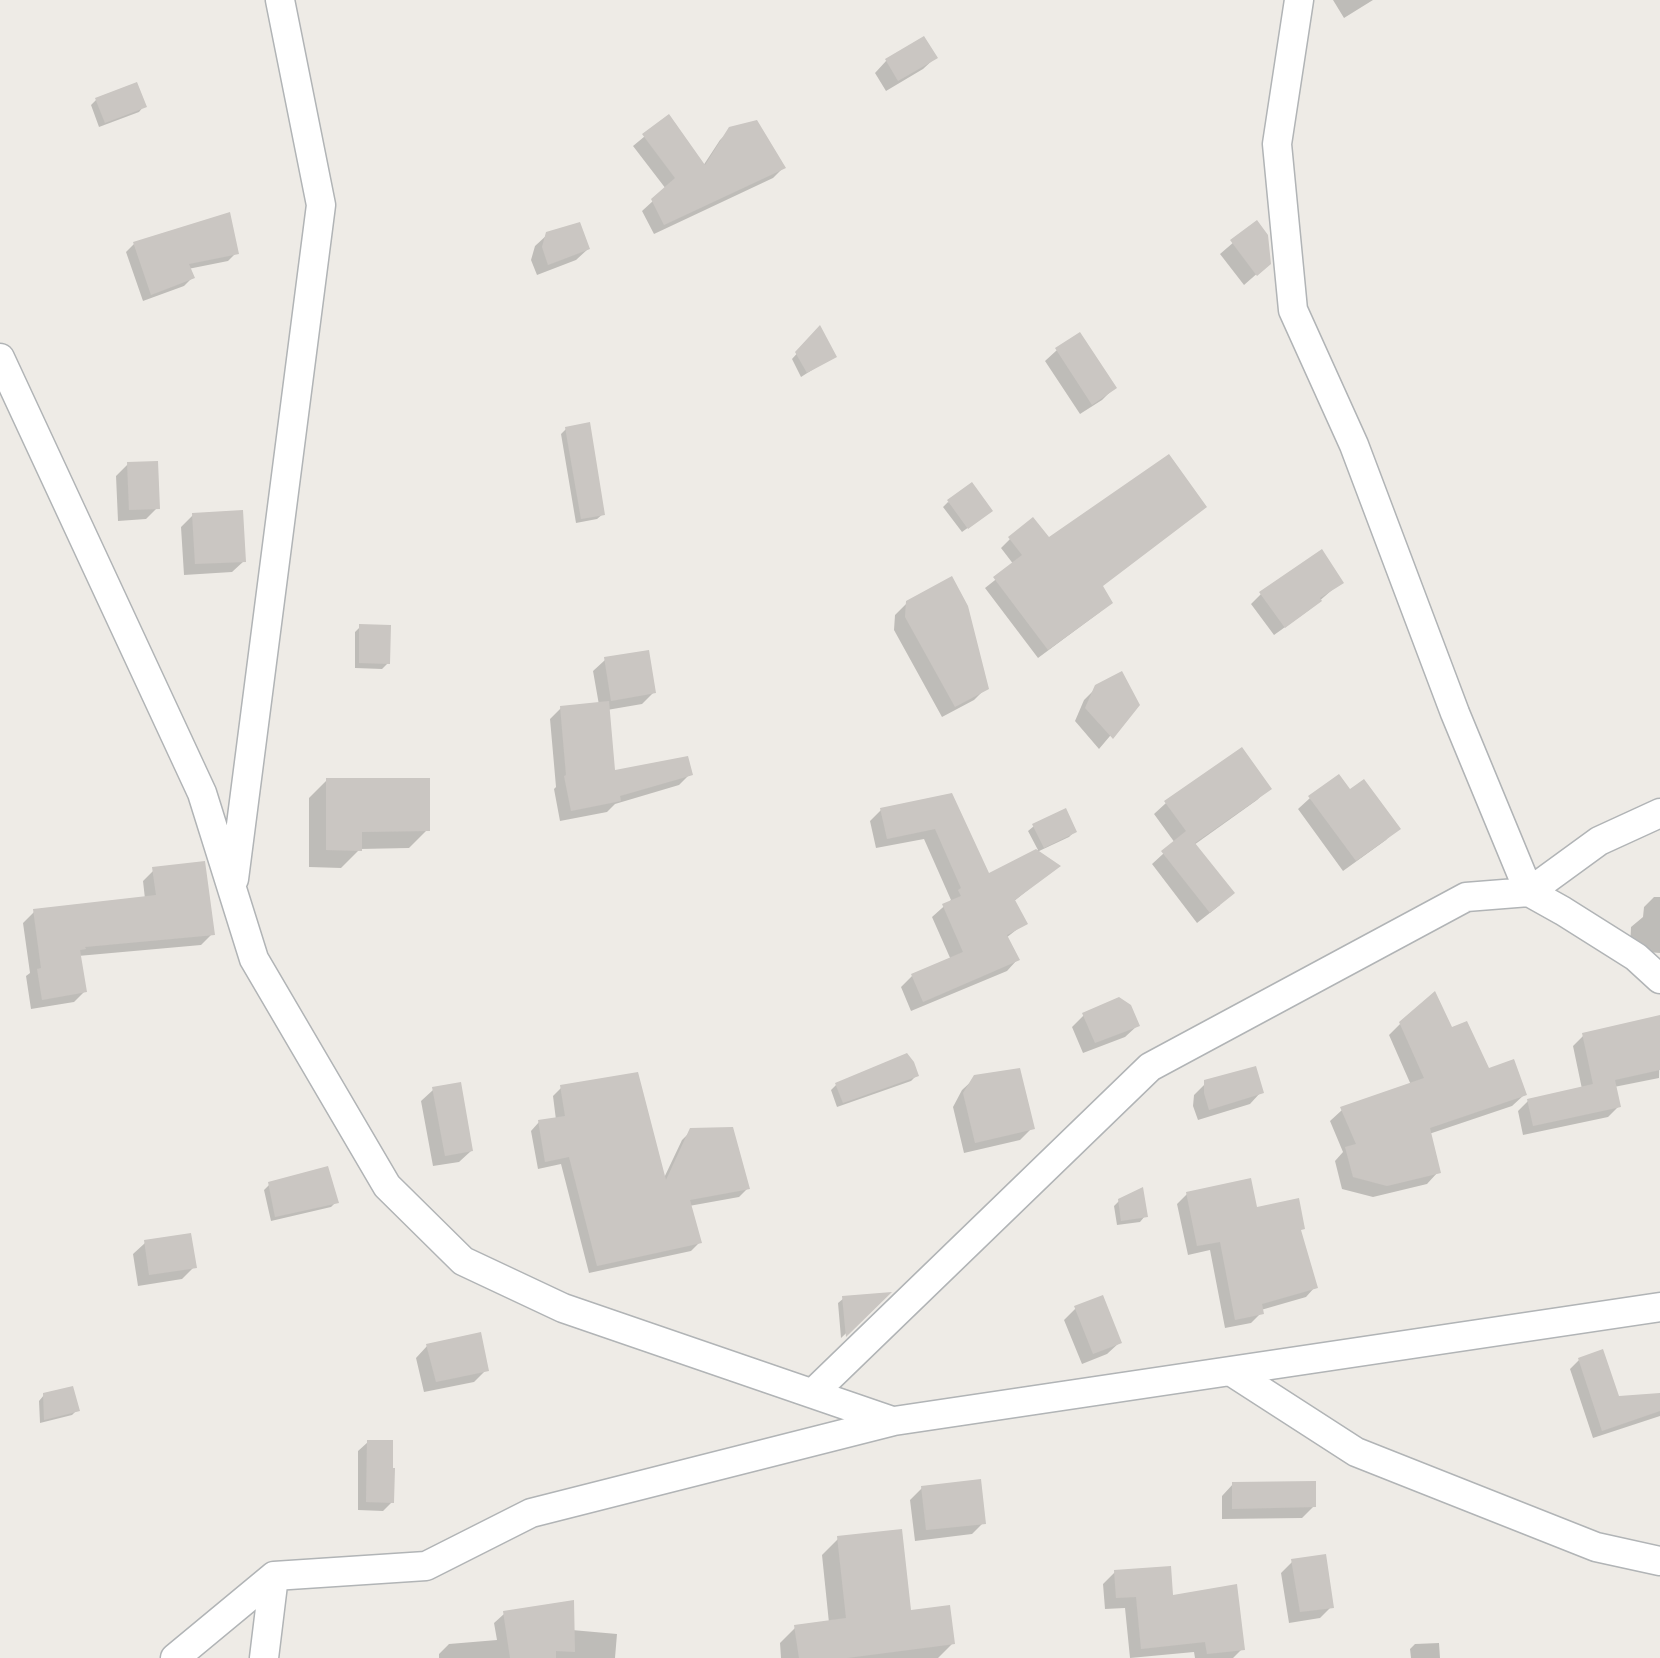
<!DOCTYPE html>
<html>
<head>
<meta charset="utf-8">
<style>
	body { margin:0 }
	canvas { display:block; background:#eeebe6 }
</style>
</head>
<body>
<canvas width="1660" height="1658"></canvas>
<script>
const ctx = document.querySelector('canvas').getContext('2d');
ctx.lineJoin = 'round';
function fill(path, color) {
  ctx.fillStyle = color;
  ctx.fill(path, 'evenodd');
}
function shape(rows) {
  const path = new Path2D();
  for (const r of rows) {
    path.moveTo(r[0], r[1]);
    for (let i = 2; i < r.length; i += 2) path.lineTo(r[i], r[i + 1]);
  }
  return path;
}
function strokePath(path, color, width, dash) {
  ctx.strokeStyle = color;
  ctx.lineWidth = width;
  ctx.lineCap = dash ? 'butt' : 'round';
  ctx.setLineDash(dash || []);
  ctx.stroke(path);
}
const shadow = shape([
	[1333,0,1373,0,1344,18],
	[935,58,923,69,886,91,875,73,886,61],
	[96,100,144,106,139,112,99,127,91,105],
	[668,117,703,166,720,140,731,129,783,168,773,178,654,234,642,211,666,189,633,146],
	[1256,223,1268,264,1244,285,1220,254],
	[548,234,588,249,576,260,537,275,531,260,535,246],
	[134,244,236,253,228,261,188,269,192,278,184,286,143,301,126,252],
	[819,329,834,356,801,377,792,359],
	[1057,350,1114,388,1102,400,1080,414,1045,361],
	[566,429,603,514,597,519,576,523,561,434],
	[128,464,157,508,146,519,118,521,116,476],
	[948,502,984,516,962,532,943,507],
	[193,515,244,561,232,572,184,575,181,527],
	[1010,539,1049,540,1101,587,1100,612,1038,658,985,588,1014,565,1001,548],
	[1340,583,1309,610,1274,635,1251,604,1261,594],
	[907,603,986,688,974,700,942,717,894,630,895,615],
	[360,627,388,663,382,669,355,668,355,632],
	[605,660,654,692,642,704,607,710,613,772,690,774,679,785,615,804,607,812,560,821,554,789,556,787,550,719,561,708,599,705,593,671],
	[1097,687,1137,704,1099,749,1075,721,1084,700],
	[327,780,427,830,409,848,360,849,341,868,309,867,309,798],
	[1268,789,1257,800,1194,845,1220,905,1197,923,1152,864,1175,843,1154,814,1166,803],
	[1349,793,1397,828,1386,840,1343,871,1298,809,1310,798],
	[951,795,988,877,1038,850,1028,831,1034,826,1074,832,1069,837,1037,852,1057,866,1013,902,1025,923,1006,938,1017,960,1007,971,911,1011,901,987,912,976,951,960,932,917,951,900,924,839,876,848,870,821,881,810],
	[154,870,212,934,201,945,78,956,84,992,74,1002,31,1009,26,976,30,973,23,923,34,912,145,899,143,881],
	[1654,897,1660,897,1660,953,1634,951,1630,948,1631,927,1643,917,1644,907],
	[1084,1015,1137,1026,1125,1037,1083,1053,1072,1027],
	[1401,1023,1450,1030,1487,1071,1524,1095,1512,1106,1429,1134,1438,1172,1427,1184,1373,1197,1342,1189,1335,1161,1343,1152,1330,1121,1342,1110,1411,1085,1389,1035],
	[1660,1025,1659,1078,1614,1087,1619,1106,1608,1117,1523,1135,1518,1111,1528,1101,1582,1089,1573,1046,1583,1036],
	[916,1076,911,1081,837,1107,831,1090,836,1085],
	[975,1078,1032,1128,1020,1140,964,1153,953,1107,962,1090],
	[1206,1083,1261,1092,1250,1104,1198,1120,1193,1106,1194,1095],
	[561,1088,663,1180,682,1140,691,1131,748,1188,739,1197,689,1206,699,1243,691,1251,589,1273,561,1164,538,1169,531,1131,539,1122,556,1120,553,1096],
	[433,1090,471,1151,459,1162,433,1166,421,1101],
	[270,1184,336,1202,331,1207,271,1221,264,1190],
	[1187,1194,1255,1210,1299,1232,1315,1287,1306,1297,1261,1310,1261,1313,1251,1323,1225,1328,1210,1250,1188,1255,1177,1204],
	[1119,1201,1145,1216,1140,1222,1117,1225,1114,1206],
	[145,1243,194,1267,182,1279,138,1286,133,1254],
	[884,1297,841,1338,838,1303,844,1298],
	[1076,1308,1119,1343,1107,1354,1082,1364,1064,1320],
	[427,1346,486,1370,474,1382,424,1392,416,1358],
	[1579,1360,1617,1398,1660,1395,1660,1416,1593,1438,1570,1369],
	[44,1395,77,1410,72,1415,40,1423,39,1401],
	[368,1442,392,1502,383,1511,358,1510,358,1451],
	[1233,1484,1314,1506,1302,1518,1222,1519,1222,1496],
	[922,1488,983,1523,972,1534,915,1541,910,1500],
	[838,1539,909,1613,953,1643,938,1658,781,1658,780,1643,796,1627,829,1623,822,1555],
	[1293,1561,1331,1607,1320,1618,1289,1623,1281,1573],
	[1115,1572,1171,1598,1242,1649,1233,1658,1195,1658,1194,1652,1130,1658,1125,1608,1105,1609,1103,1584],
	[504,1614,572,1630,617,1634,615,1658,439,1658,439,1654,449,1644,497,1640,494,1623],
	[1439,1643,1440,1658,1411,1658,1410,1649,1415,1644]
]);
const building = shape([
	[924,36,938,58,898,81,885,59],
	[137,82,147,107,105,123,95,98],
	[669,114,705,165,729,127,757,120,786,168,664,225,651,199,675,178,642,134],
	[230,212,239,254,189,264,195,278,151,295,133,242],
	[1257,220,1268,235,1271,264,1257,276,1230,240],
	[580,222,590,249,548,265,542,247,546,232],
	[820,325,837,357,807,373,795,352],
	[1080,332,1117,388,1092,405,1055,348],
	[590,422,605,515,581,519,565,427],
	[1169,454,1207,507,1103,586,1113,603,1048,650,993,577,1022,555,1008,537,1033,517,1049,537],
	[158,461,160,509,129,510,127,462],
	[972,482,993,511,968,529,947,500],
	[243,510,246,562,195,564,192,513],
	[1322,549,1344,583,1320,598,1322,601,1285,628,1259,592],
	[952,576,968,606,989,689,955,707,905,617,906,601],
	[359,624,391,625,390,664,359,663],
	[649,650,656,693,611,701,604,657],
	[1122,671,1140,705,1113,739,1085,708,1095,685],
	[609,701,615,770,688,756,693,775,620,796,621,801,571,811,564,776,566,775,560,706],
	[1242,747,1272,789,1195,843,1235,893,1210,913,1161,851,1186,831,1164,801],
	[1339,774,1350,789,1364,779,1401,829,1356,861,1308,796],
	[326,778,430,778,430,831,362,832,362,851,326,850],
	[952,793,989,873,1036,849,1061,866,1015,900,1028,924,1007,935,1020,960,923,1002,911,974,963,952,942,904,961,896,958,890,961,888,935,829,887,839,880,808],
	[1066,808,1077,832,1044,848,1032,824],
	[205,861,215,935,85,947,86,949,80,950,87,992,42,1000,37,969,41,968,33,909,156,895,152,867],
	[1435,991,1452,1027,1467,1021,1489,1068,1514,1059,1527,1095,1430,1128,1441,1173,1387,1186,1353,1177,1345,1147,1356,1144,1340,1107,1424,1078,1399,1022],
	[1119,997,1131,1005,1140,1026,1095,1043,1082,1013],
	[1660,1015,1660,1070,1615,1080,1621,1107,1533,1126,1527,1099,1593,1084,1582,1033],
	[907,1053,914,1062,919,1076,843,1103,835,1083],
	[1256,1066,1264,1093,1209,1110,1204,1093,1204,1080],
	[1020,1068,1035,1129,975,1143,963,1093,974,1075],
	[638,1072,666,1180,690,1128,733,1127,750,1189,690,1200,702,1243,597,1266,569,1157,545,1162,538,1120,565,1116,560,1085],
	[461,1082,473,1151,445,1156,432,1087],
	[328,1166,339,1203,275,1217,268,1182],
	[1251,1178,1257,1207,1299,1198,1305,1229,1301,1230,1318,1288,1262,1304,1264,1314,1235,1320,1220,1242,1197,1246,1186,1192],
	[1143,1187,1148,1217,1121,1221,1118,1199],
	[191,1233,197,1268,149,1275,144,1240],
	[892,1292,846,1337,842,1296],
	[1103,1295,1122,1343,1093,1354,1074,1306],
	[481,1332,489,1371,436,1382,426,1344],
	[1603,1349,1619,1396,1660,1393,1660,1411,1602,1431,1578,1358],
	[73,1386,80,1411,44,1420,43,1393],
	[367,1440,393,1440,393,1468,395,1468,394,1503,366,1502],
	[981,1479,986,1524,926,1530,921,1486],
	[1316,1481,1316,1507,1232,1509,1232,1482],
	[902,1529,911,1610,950,1605,955,1644,847,1658,799,1658,794,1625,846,1618,837,1536],
	[1326,1554,1334,1608,1300,1612,1291,1559],
	[1171,1566,1173,1595,1237,1584,1245,1650,1207,1654,1205,1642,1141,1649,1136,1597,1116,1598,1114,1570],
	[574,1600,575,1652,556,1651,556,1658,510,1658,503,1611]
]);
const street = shape([
	[1299,0,1277,144,1293,310,1354,445,1455,713,1529,892,1599,841,1660,813],
	[0,358,202,793,254,959,387,1186,463,1261,563,1308,892,1421],
	[234,879,321,205,280,0],
	[1232,1372,1356,1452,1596,1547,1660,1561],
	[813,1393,1150,1067,1466,897,1529,892,1563,911,1636,957,1660,979],
	[175,1658,274,1576],
	[264,1658,274,1576,426,1566,531,1513,894,1421,1660,1307]
]);
fill(shadow, '#0003');
fill(building, '#cac6c2');
strokePath(street, '#b1b4b6', 31);
strokePath(street, '#fff', 28);
</script>
</body>
</html>
